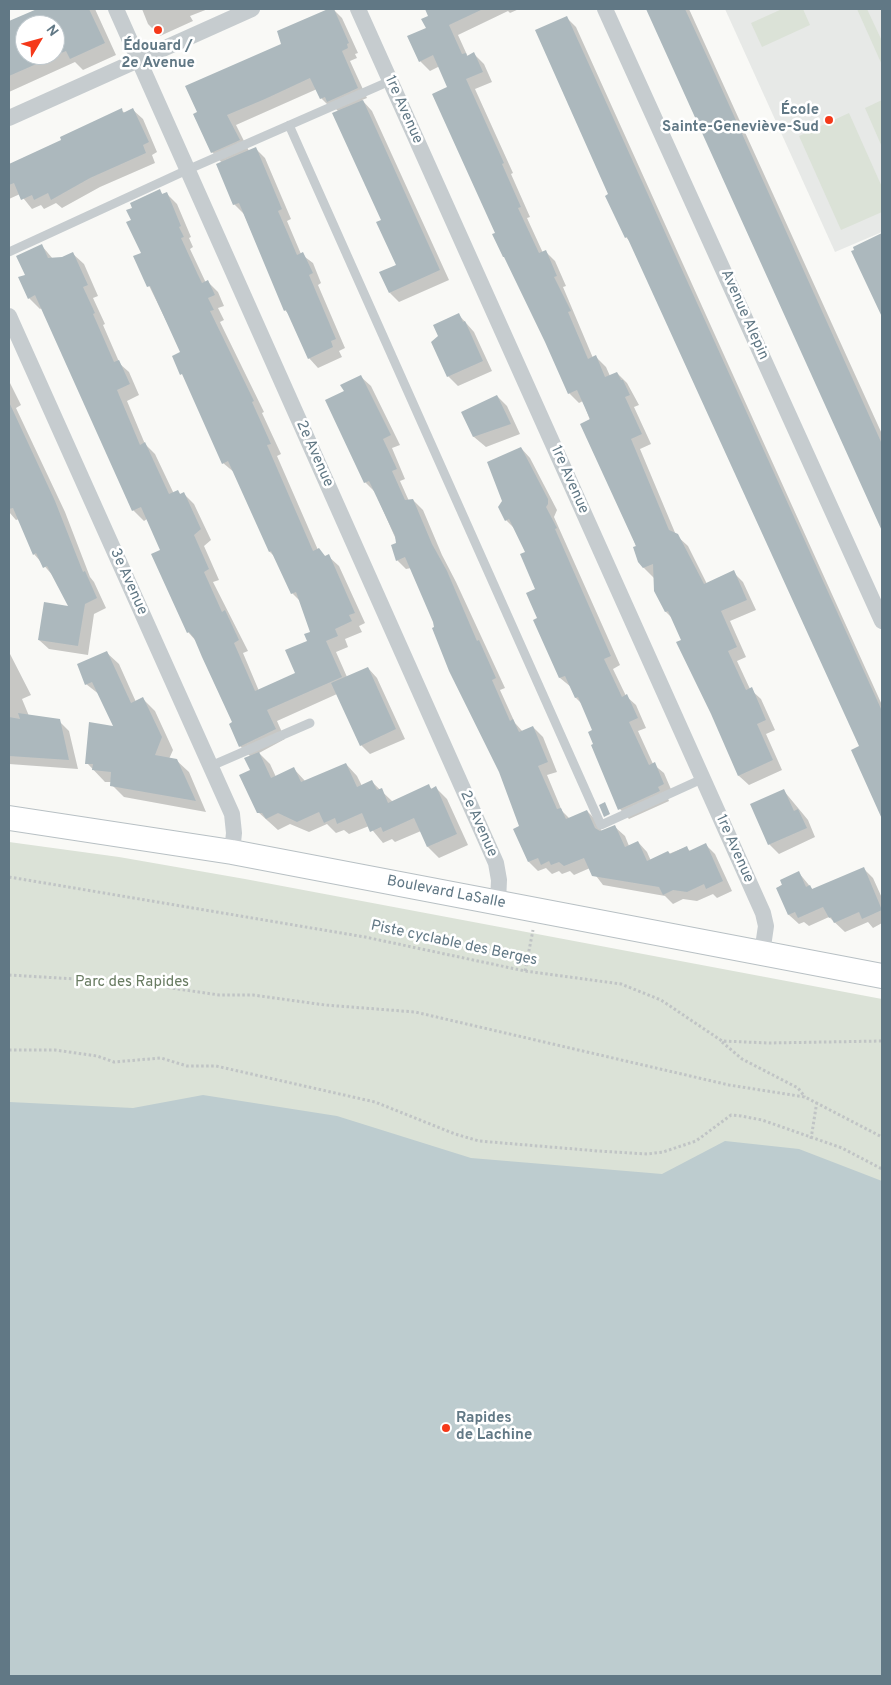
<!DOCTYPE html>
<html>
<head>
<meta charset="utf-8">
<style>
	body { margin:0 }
	#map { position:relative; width:891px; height:1685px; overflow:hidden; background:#f9f9f6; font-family:Overpass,sans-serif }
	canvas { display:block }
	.frame { position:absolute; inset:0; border:10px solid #617885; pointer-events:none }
	.north { position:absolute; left:15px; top:15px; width:50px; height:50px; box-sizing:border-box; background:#fff; border:1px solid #c0c9ce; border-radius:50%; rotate:53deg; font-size:14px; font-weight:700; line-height:20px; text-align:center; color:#617885 }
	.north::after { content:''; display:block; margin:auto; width:18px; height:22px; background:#f5391a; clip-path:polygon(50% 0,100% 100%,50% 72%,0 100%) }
</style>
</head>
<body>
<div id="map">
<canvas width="891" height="1685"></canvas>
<div class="frame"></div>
<div class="north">N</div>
</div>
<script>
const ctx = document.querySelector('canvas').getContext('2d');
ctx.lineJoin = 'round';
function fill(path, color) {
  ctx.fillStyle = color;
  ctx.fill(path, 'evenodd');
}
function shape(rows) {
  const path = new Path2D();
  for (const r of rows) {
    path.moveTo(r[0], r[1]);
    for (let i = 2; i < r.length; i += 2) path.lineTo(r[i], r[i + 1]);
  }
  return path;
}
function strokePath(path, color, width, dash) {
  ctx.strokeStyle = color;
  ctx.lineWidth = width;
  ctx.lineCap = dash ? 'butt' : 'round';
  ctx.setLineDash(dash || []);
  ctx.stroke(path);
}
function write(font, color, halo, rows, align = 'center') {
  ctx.font = font + ' Overpass,sans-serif';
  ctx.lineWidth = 5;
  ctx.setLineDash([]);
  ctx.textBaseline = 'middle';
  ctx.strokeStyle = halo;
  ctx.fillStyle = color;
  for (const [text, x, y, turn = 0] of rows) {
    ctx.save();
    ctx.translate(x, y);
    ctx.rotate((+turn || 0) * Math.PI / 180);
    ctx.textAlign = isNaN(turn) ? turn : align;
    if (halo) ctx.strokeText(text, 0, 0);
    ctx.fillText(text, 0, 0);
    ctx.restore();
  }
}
const built = shape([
	[725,9,882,9,882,232,835,252]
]);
const green = shape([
	[782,9,803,9,810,25,762,47,751,23],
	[857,9,867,9,882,41,882,65],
	[882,100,882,147,865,108],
	[849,113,882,187,882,212,841,230,799,136],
	[9,842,119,857,245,879,882,999,882,1676,9,1676]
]);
const water = shape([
	[203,1095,337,1116,471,1158,662,1174,725,1141,799,1149,882,1181,882,1676,9,1676,9,1102,133,1108]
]);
const shadow = shape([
	[41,9,95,9,116,55,83,70,75,62,9,92,9,23],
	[25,25,55,25,55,55,25,55],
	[142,9,208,9,190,16,193,21,160,36,148,24],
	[333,9,342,18,358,53,355,54,357,58,350,61,367,98,362,100,372,111,449,280,399,302,390,293,397,266,383,221,339,112,334,107,331,108,321,98,317,89,236,125,249,151,255,148,265,158,291,219,287,221,301,254,313,263,321,283,318,285,345,348,339,351,342,357,318,368,309,358,290,316,285,310,244,214,234,204,222,163,212,152,194,115,283,44,278,32],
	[427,9,519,9,510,13,508,11,458,35,468,57,474,54,484,64,492,82,475,89,513,173,511,174,530,217,527,218,543,253,545,251,555,261,566,286,563,287,593,358,596,357,606,367,610,376,617,373,627,383,639,405,634,407,651,444,640,449,676,535,688,546,707,584,733,572,743,582,756,610,730,621,746,657,737,661,750,689,761,699,775,730,766,734,782,770,749,785,739,776,674,620,666,612,654,578,644,568,583,401,579,403,569,393,497,234,449,88,440,66,430,71,420,61,430,16],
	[647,9,689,9,882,434,882,529],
	[566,17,576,27,882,705,882,816,853,750,861,746,631,243,626,237,610,195],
	[121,110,125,113,133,110,143,119,157,152,152,155,155,163,100,187,62,208,56,203,44,209,41,205,32,209,20,194,9,199,9,165,63,141],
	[160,191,163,195,166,193,177,204,191,237,189,238,193,247,190,249,206,283,208,282,218,292,224,306,218,308,224,320,220,322,264,412,262,413,281,454,277,456,318,550,326,557,328,556,339,566,365,623,359,626,362,632,345,639,348,647,336,652,347,677,368,668,377,678,405,739,370,754,361,745,337,694,277,721,285,739,259,753,270,764,276,777,294,769,306,782,346,764,357,776,362,786,372,782,393,802,428,786,432,789,436,788,447,799,468,845,439,858,428,847,421,831,395,842,392,839,383,843,369,826,349,834,344,830,336,833,327,824,309,832,290,824,278,830,258,812,251,757,240,746,234,723,196,641,188,632,162,551,147,519,144,521,133,510,42,308,40,309,29,298,26,276,42,246,53,259,62,258,73,254,84,264,98,296,93,298,105,324,103,325,120,364,129,372,139,395,127,401,145,444,155,454,174,494,178,492,181,495,184,494,194,504,211,540,204,546,219,580,213,582,248,651,243,653,259,691,297,674,312,633,300,601,292,593,275,557,270,552,235,473,223,463,186,379,173,357,182,353,135,257,143,254,132,221],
	[882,235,882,314,853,252,856,250,855,247],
	[459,315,474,332,492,371,458,386,448,376],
	[361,377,371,386,400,445,392,448,405,479,400,481,409,501,413,500,423,510,442,555,456,582,505,688,500,690,515,723,523,732,533,727,543,737,557,772,547,775,562,811,570,819,587,811,597,821,602,832,615,827,625,836,629,846,638,842,647,852,651,861,686,847,691,852,706,845,715,854,732,891,717,898,713,894,697,901,683,899,673,904,665,896,603,885,590,868,574,875,570,871,562,874,559,871,552,874,546,868,538,871,529,862,521,827,500,771,411,568,406,569,397,560,398,544,375,492,365,482,345,392],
	[9,381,21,405,16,408,65,512,90,577,94,582,106,608,94,614,88,655,49,649,39,640,70,608,54,577,34,554,19,519,16,520,9,512],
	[497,396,507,406,520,434,486,447,474,437,463,412],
	[521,448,530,458,557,510,554,517,620,665,613,669,626,696,636,705,646,728,638,731,653,764,664,773,673,794,667,796,669,801,629,819,620,809,593,745,595,744,594,731,583,705,576,698,571,687,560,678,535,620,539,619,536,590,526,553,515,529,506,520,504,501],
	[9,652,31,695,22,699,29,716,59,721,69,731,78,769,9,764],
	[107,653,119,664,136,702,143,699,155,711,173,750,169,759,176,760,189,772,206,812,124,797,112,785,112,782,105,782,87,763,115,727,100,695,86,684],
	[784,791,808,820,815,837,779,854,769,844],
	[864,869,873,878,882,898,882,923,873,928,868,922,845,932,829,917,809,926,804,922,799,924,789,915,777,888,799,873,813,890]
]);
const building = shape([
	[37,9,89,9,105,43,70,59,66,51,9,76,9,21],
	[25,25,55,25,55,55,25,55],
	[328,9,334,9,349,43,347,44,348,48,342,51,358,88,327,102,325,97,320,99,310,78,265,99,227,115,240,140,211,153,193,114,197,112,185,86,281,44,277,31],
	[425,9,483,9,449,25,462,54,466,53,467,56,474,52,483,72,466,79,504,163,502,164,521,207,518,208,539,253,546,250,557,276,554,277,571,311,568,312,588,359,596,355,605,377,617,372,621,380,623,380,630,395,625,397,642,434,631,439,669,530,678,534,704,584,734,570,747,600,721,611,737,647,728,651,746,690,752,687,766,720,757,724,773,760,738,776,711,714,676,642,681,640,668,611,665,612,654,591,653,564,643,568,638,562,633,547,636,546,580,424,590,419,577,390,568,394,545,342,504,257,503,257,492,234,495,233,432,94,447,87,433,55,419,62,407,36,426,28,421,19,428,16],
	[646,9,685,9,711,65,882,444,882,531],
	[567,16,882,711,882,819,851,750,859,746,627,237,625,238,605,196,608,194,535,30],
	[363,100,440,270,389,293,379,272,396,265,376,222,381,220,332,113],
	[122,108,123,113,133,108,149,142,143,145,146,153,90,178,51,200,48,193,34,200,32,195,21,200,14,183,9,185,9,164,61,140,60,137],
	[256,147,282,209,278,211,288,234,297,255,303,252,313,273,309,275,336,339,331,341,333,347,308,359,286,310,284,311,239,203,233,205,216,164],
	[160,189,162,194,167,192,181,226,179,227,184,237,181,238,198,275,202,283,208,280,215,295,208,298,214,310,210,311,254,401,252,402,271,444,267,445,313,551,319,548,325,556,329,554,355,613,349,615,352,621,335,629,338,636,326,641,342,677,267,710,276,729,239,747,229,724,232,722,202,657,194,638,189,632,187,633,151,554,160,550,141,507,132,511,35,295,28,299,18,277,25,275,16,256,42,244,48,258,62,257,73,252,88,285,83,287,95,313,93,314,114,362,119,360,130,384,117,390,140,445,145,442,169,494,178,490,180,494,184,492,201,529,194,535,209,569,204,572,222,612,225,610,239,640,234,643,255,691,295,673,285,650,307,641,304,634,310,632,296,592,291,594,271,551,269,552,228,461,222,464,182,374,180,375,172,356,180,352,150,286,147,287,133,256,141,253,126,222,131,220,126,210,132,208,130,203],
	[882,233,882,317,851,251,854,250,853,247],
	[459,313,463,322,465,321,483,361,447,377,431,342,438,336,433,325],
	[361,375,391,435,383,439,397,469,392,471,405,500,413,499,432,544,447,571,477,641,479,640,496,678,492,680,510,721,513,719,519,732,533,726,548,762,538,766,557,809,561,808,566,819,587,810,595,828,600,831,615,825,625,847,638,841,647,861,668,851,670,854,687,846,689,851,706,843,723,881,706,889,704,884,687,892,673,890,663,895,659,887,592,876,584,858,564,866,559,862,551,865,549,861,541,865,538,858,528,862,513,829,519,826,499,772,449,671,432,628,434,627,433,622,405,557,396,561,391,545,396,543,395,536,369,481,364,483,325,400,344,391,340,385],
	[497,395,511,424,473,437,461,412],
	[9,402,55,501,83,572,85,571,97,598,85,604,78,646,38,640,44,602,68,606,47,566,43,568,36,553,33,555,13,508,9,509],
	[521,447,548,499,548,504,546,507,557,528,555,529,611,656,604,659,622,697,627,694,638,718,629,722,649,765,655,762,664,784,658,787,660,791,618,810,591,745,593,744,588,732,592,730,578,697,575,698,565,676,559,678,533,620,537,618,526,593,535,589,520,554,525,552,509,519,505,521,498,507,502,501,487,462],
	[107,651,131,703,143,697,162,737,155,755,177,759,196,801,110,786,111,772,92,770,93,764,85,764,89,722,113,726,92,682,85,685,77,664],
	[368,667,396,729,360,746,331,683],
	[18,713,60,719,69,760,9,756,9,717,20,719],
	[259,752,271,778,294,767,301,782,346,763,357,787,372,780,377,790,382,788,388,803,429,784,431,789,436,786,457,834,427,847,414,818,383,832,381,827,370,832,362,813,337,824,335,818,324,823,319,812,297,822,278,813,266,819,262,813,257,813,239,775,250,770,244,758],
	[784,789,794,811,798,809,807,828,768,845,750,804],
	[605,802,610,814,604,817,599,805],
	[864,867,882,910,862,919,859,912,834,923,831,917,829,918,823,907,798,918,795,912,788,915,776,888,782,885,780,880,799,871,806,887,810,885,812,889]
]);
const path = shape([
	[9,877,365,937,525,971,621,984,661,1000,722,1041,769,1043,882,1041],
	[525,971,533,930],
	[9,975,92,980,125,987,151,985,219,995,253,995,325,1005,415,1012,729,1085,805,1097,882,1137],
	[722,1042,742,1059,798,1088,805,1097],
	[9,1050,55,1050,97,1056,114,1062,161,1058,187,1066,216,1066,375,1102,455,1134,479,1141,598,1151,647,1154,663,1152,696,1141,731,1115,741,1116,762,1120,842,1148,882,1169],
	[811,1139,817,1101]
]);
const lane = shape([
	[289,125,601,825,702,779],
	[9,252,187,170,390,81],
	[211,766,310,723]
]);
const street = shape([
	[116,9,496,863,499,880,498,902],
	[358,9,763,913,766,926,762,953],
	[605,9,882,621],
	[9,118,252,9],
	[9,316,232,814,234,833,232,852]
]);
const secondary = shape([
	[9,818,232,852,882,976]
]);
const markers = [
	[158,30,5,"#f5391a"],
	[829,120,5,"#f5391a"],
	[446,1428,5,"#f5391a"]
];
const poiNames = [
	["Édouard /",158,47],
	["2e Avenue",158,64],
	["École",819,111,"right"],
	["Sainte-Geneviève-Sud",819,128,"right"],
	["Rapides",456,1419,"left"],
	["de Lachine",456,1436,"left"]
];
const streetNames = [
	["1re Avenue",403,110,66],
	["Avenue Alepin",744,315,66],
	["2e Avenue",314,454,66],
	["1re Avenue",569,480,66],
	["3e Avenue",128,582,66],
	["2e Avenue",478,824,66],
	["1re Avenue",734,849,66],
	["Boulevard LaSalle",446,893,11],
	["Piste cyclable des Berges",454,944,12]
];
const parkNames = [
	["Parc des Rapides",132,983]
];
fill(built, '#e7e9e7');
fill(green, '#dbe2d7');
fill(water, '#bdcccf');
fill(shadow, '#0003');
fill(building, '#acb8bd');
strokePath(secondary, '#b8c0c4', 26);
strokePath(path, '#c0c4c5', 3, [2.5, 2.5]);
strokePath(lane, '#c6cccf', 9);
strokePath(street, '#c6cccf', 16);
strokePath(secondary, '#fff', 24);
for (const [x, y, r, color] of markers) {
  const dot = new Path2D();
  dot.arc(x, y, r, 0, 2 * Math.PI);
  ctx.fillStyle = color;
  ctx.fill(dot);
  strokePath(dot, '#fff', 2);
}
write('bold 15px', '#617885', '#fff', poiNames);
write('15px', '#617885', '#fff', streetNames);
write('15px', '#687b61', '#fff', parkNames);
</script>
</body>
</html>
